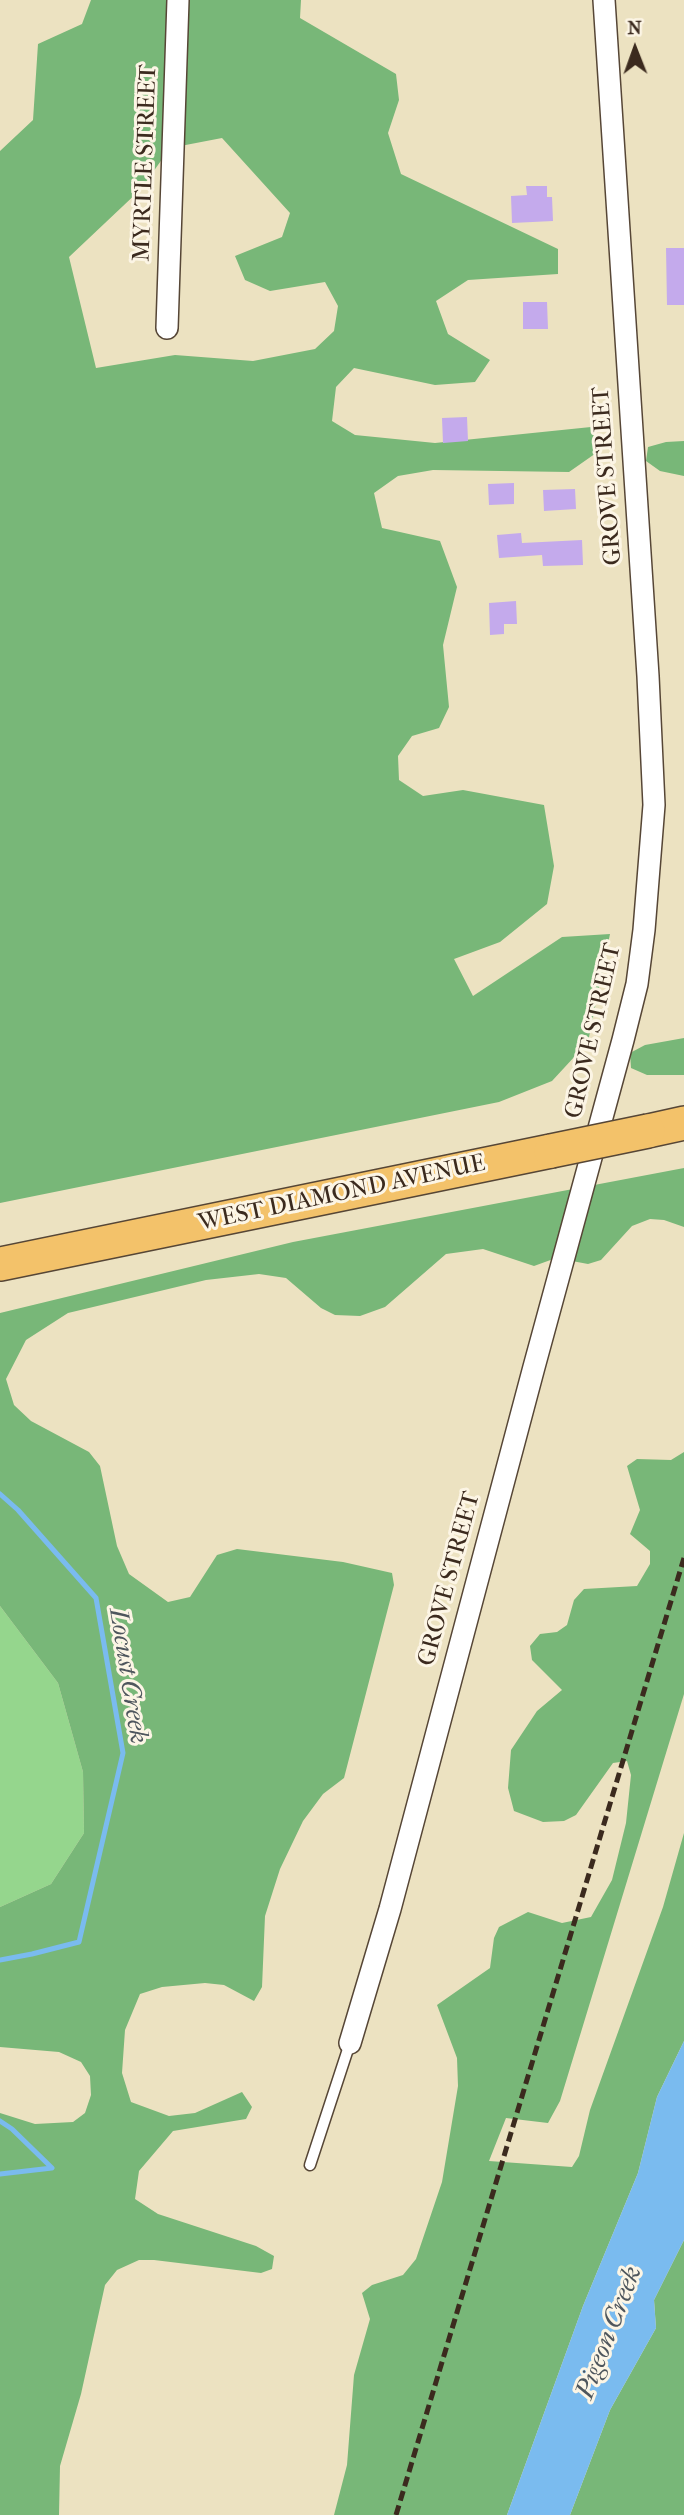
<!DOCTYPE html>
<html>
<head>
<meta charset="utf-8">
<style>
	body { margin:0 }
	#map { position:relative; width:684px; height:2515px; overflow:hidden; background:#ece2c1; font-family:"IM FELL French Canon",serif }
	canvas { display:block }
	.north { position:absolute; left:600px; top:14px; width:70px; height:70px; -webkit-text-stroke:5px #fcf5e5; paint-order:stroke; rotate:359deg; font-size:19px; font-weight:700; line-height:28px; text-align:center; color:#3b2a1e }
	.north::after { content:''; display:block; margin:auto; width:24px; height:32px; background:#3b2a1e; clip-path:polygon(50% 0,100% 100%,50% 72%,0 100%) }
</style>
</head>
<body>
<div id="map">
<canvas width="684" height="2515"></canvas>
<div class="north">N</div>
</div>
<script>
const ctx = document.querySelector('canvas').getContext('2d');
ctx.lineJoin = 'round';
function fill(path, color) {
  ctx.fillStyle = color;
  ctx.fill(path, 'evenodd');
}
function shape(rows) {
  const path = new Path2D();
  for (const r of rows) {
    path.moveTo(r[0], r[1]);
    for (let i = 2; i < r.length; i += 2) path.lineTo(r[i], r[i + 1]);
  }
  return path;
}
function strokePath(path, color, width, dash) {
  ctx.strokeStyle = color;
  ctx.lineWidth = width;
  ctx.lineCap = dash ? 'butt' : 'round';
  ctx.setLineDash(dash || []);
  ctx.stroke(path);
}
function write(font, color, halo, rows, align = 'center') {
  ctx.font = font + ' "IM FELL French Canon",serif';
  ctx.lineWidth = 6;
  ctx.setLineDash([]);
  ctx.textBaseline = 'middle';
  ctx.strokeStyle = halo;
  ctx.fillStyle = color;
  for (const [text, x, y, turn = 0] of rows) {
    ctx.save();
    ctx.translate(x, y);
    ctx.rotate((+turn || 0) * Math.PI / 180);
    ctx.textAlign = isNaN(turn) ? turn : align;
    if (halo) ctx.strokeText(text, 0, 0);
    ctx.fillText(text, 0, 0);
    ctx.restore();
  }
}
const green = shape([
	[0,1606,58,1683,83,1772,84,1833,51,1884,0,1907]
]);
const forest = shape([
	[91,0,301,0,300,18,396,74,399,100,388,133,401,174,558,249,558,274,468,280,436,301,448,334,490,360,475,382,435,385,354,368,336,387,332,421,355,435,435,443,591,427,599,451,569,472,433,470,398,476,374,493,382,528,440,541,457,587,443,645,449,707,439,728,412,736,398,756,399,780,423,796,463,790,544,805,554,866,547,904,500,942,454,959,473,996,562,937,610,934,588,1042,552,1081,499,1102,0,1203,0,151,33,120,38,44,82,24],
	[222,138,290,213,282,237,235,256,245,280,270,291,325,282,338,306,334,331,315,349,253,361,175,355,96,368,69,257,141,189,170,148],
	[684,441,684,476,660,471,646,461,648,447,666,442],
	[684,1038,684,1075,647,1075,631,1068,630,1053,645,1045],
	[684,1168,684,1227,664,1220,650,1219,632,1226,601,1260,588,1264,556,1258,534,1266,483,1249,446,1254,385,1307,360,1316,335,1315,321,1308,286,1278,259,1274,206,1280,68,1313,26,1340,6,1379,14,1405,31,1421,89,1452,100,1466,117,1546,129,1574,168,1602,190,1597,217,1555,237,1549,343,1562,392,1573,394,1585,344,1778,323,1794,303,1821,280,1869,265,1916,262,1987,254,2001,224,1985,205,1983,162,1987,140,1994,125,2030,122,2073,131,2102,169,2116,195,2113,242,2092,252,2107,246,2119,173,2131,139,2171,135,2199,158,2214,256,2246,274,2256,272,2269,261,2273,154,2260,139,2260,117,2270,105,2285,81,2394,60,2466,59,2515,0,2515,0,2113,35,2124,73,2122,85,2113,91,2095,90,2076,81,2062,59,2052,0,2047,0,1907,51,1884,84,1833,83,1772,58,1683,0,1606,0,1313,293,1242],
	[684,1452,684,1694,560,2101,548,2123,506,2118,489,2161,572,2167,579,2156,590,2110,663,1907,684,1833,684,2041,657,2097,638,2173,583,2306,507,2515,334,2515,347,2465,354,2375,370,2319,362,2293,372,2285,403,2275,416,2259,442,2182,458,2086,457,2058,437,2005,490,1968,494,1938,499,1927,528,1912,562,1923,591,1917,612,1880,626,1823,631,1775,627,1761,613,1763,576,1815,564,1821,543,1822,514,1811,508,1788,511,1750,537,1711,562,1690,532,1660,530,1646,540,1634,557,1632,567,1625,574,1600,584,1589,637,1586,650,1564,650,1551,630,1534,640,1510,627,1466,637,1459,671,1460],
	[684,2240,684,2515,570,2515,610,2410,656,2328,654,2300]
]);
const water = shape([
	[684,2041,684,2240,654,2300,656,2328,610,2410,570,2515,507,2515,583,2306,638,2173,657,2097]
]);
const stream = shape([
	[0,1494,18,1510,96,1598,123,1753,79,1942,32,1954,0,1960],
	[0,2121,12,2129,52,2168,0,2174]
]);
const building = shape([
	[526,186,547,186,547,197,552,197,553,221,512,223,511,196,527,195],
	[666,248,684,248,684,305,667,305],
	[523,302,547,302,548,329,523,329],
	[467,417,468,441,443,443,442,418],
	[514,483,514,504,489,505,488,484],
	[575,489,576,509,544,511,543,490],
	[521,533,522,543,582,540,583,565,543,566,542,555,499,558,497,535],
	[516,601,517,624,504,624,504,634,490,635,489,603]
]);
const service = shape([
	[310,2165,350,2043]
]);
const minor = shape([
	[167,328,178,0],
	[350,2043,390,1909,534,1367,623,1040,637,984,644,930,654,805,648,676,604,0]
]);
const primary = shape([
	[648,1131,684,1123],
	[0,1264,551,1151]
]);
const rail = shape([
	[396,2515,684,1558]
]);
const primaryBridge = shape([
	[551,1151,648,1131]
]);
const streetNames = [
	["MYRTLE STREET",146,163,-88],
	["GROVE STREET",608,476,-94],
	["GROVE STREET",594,1031,-77],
	["WEST DIAMOND AVENUE",342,1194,-12],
	["GROVE STREET",450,1579,-75]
];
const waterNames = [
	["Locust Creek",127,1676,81],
	["Pigeon Creek",610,2333,-69]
];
fill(green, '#95d68d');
fill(forest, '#78b778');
fill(water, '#7abbef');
strokePath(stream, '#7abbef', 5);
fill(building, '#c4aaec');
strokePath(service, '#564636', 13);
strokePath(minor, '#564636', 24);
strokePath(primary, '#564636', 36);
strokePath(service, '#fff', 10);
strokePath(minor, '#fff', 21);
strokePath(primary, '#f3c26a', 33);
strokePath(rail, '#3b2a1e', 5, [10, 5]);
strokePath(primaryBridge, '#564636', 36, []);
strokePath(primaryBridge, '#f3c26a', 33);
write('24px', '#3b2a1e', '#fcf5e5', streetNames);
write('italic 26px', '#4e565d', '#fcf5e5', waterNames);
</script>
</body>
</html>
